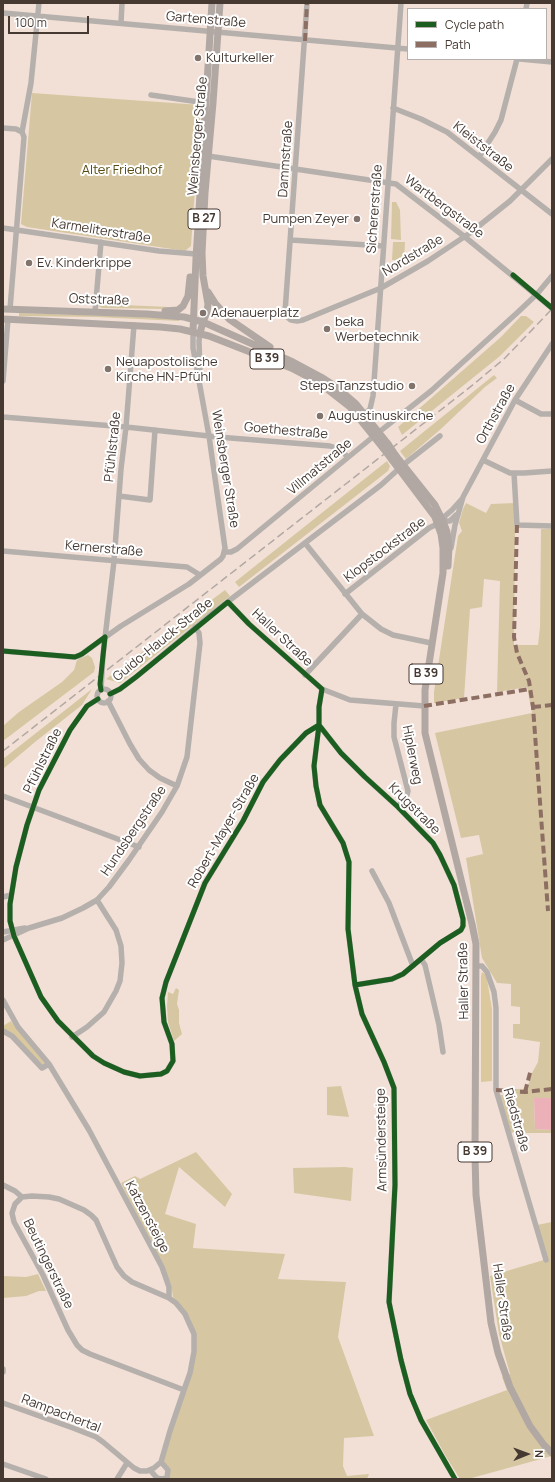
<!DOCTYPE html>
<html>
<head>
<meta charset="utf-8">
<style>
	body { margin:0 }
	#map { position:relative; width:555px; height:1482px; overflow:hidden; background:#f2e0d6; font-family:Manrope,sans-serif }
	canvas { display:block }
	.frame { position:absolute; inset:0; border:4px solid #463932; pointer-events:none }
	.legend { position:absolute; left:407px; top:8px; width:140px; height:52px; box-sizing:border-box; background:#fff; border:1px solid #b5b0ad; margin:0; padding:5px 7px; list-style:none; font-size:12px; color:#463932 }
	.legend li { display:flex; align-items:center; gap:8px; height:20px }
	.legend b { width:20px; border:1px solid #b5b0ad }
	.north { position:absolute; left:507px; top:1434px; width:40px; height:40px; -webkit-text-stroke:3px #fff; paint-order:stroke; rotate:89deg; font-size:11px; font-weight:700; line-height:16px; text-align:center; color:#463932 }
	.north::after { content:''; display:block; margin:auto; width:14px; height:18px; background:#463932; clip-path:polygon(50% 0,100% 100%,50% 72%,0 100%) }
	.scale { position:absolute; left:8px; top:16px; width:81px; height:18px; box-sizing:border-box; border:2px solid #463932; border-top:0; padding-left:5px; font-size:12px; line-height:14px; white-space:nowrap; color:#463932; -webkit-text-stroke:3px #fff; paint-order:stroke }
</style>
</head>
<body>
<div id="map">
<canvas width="555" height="1482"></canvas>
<div class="frame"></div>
<ul class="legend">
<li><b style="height:5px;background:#1b5e20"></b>Cycle path</li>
<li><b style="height:5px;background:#8d6e63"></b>Path</li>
</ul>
<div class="north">N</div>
<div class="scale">100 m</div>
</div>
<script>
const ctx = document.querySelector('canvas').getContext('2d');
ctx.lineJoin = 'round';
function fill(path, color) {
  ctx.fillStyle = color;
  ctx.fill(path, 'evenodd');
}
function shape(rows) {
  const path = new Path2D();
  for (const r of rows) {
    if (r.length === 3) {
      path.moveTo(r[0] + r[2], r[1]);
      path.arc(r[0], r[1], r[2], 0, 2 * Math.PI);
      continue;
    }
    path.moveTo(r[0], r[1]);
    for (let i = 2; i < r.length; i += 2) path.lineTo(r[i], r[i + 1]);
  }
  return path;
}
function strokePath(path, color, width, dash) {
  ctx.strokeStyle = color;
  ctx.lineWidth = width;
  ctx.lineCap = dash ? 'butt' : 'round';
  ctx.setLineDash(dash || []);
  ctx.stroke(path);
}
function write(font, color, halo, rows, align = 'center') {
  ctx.font = font + ' Manrope,sans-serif';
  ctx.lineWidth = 4;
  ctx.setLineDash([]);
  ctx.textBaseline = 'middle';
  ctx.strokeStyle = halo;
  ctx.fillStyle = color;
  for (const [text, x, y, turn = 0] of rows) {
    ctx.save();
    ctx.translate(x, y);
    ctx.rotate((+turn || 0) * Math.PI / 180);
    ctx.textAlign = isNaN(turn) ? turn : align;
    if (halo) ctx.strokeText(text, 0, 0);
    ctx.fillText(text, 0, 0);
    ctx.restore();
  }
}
const green = shape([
	[32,93,201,105,191,246,185,251,27,227,21,224],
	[392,202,396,202,400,210,401,240,391,239],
	[393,242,405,242,404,261,392,260],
	[99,304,169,307,169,309,102,308,98,306],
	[19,313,145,317,179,319,179,321,96,317,19,316],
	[521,316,526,316,534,322,500,356,402,435,398,427,501,337],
	[494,375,497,378,485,387,442,428,406,459,400,451],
	[387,461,390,466,388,471,239,587,235,582],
	[466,503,486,513,491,504,514,503,515,529,514,645,538,645,540,627,541,529,552,529,552,1115,551,1113,551,1098,534,1099,535,1129,552,1130,552,1133,522,1133,517,1131,511,1133,499,1095,509,1095,510,1089,527,1089,532,1073,538,1062,540,1042,513,1038,513,1024,520,1024,520,1007,511,1006,511,984,497,983,482,958,466,858,483,854,479,835,461,838,435,733,532,713,527,687,497,692,500,581,484,579,482,607,470,609,464,698,434,703,434,692,458,536,462,531,459,523,463,509],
	[225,590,230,596,120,683,106,679],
	[88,655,92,658,95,667,94,672,3,741,3,726,19,712,62,682,74,670,77,660],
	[92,689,82,705,35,742,3,769,3,759],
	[176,988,179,990,177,1004,179,1010,179,1023,182,1034,174,1041,168,1022,167,1006,168,992,173,994],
	[341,1086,349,1117,327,1115,327,1087],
	[196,1152,232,1194,225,1207,179,1167,165,1214,196,1224,193,1248,285,1254,278,1279,346,1282,338,1337,374,1436,344,1438,343,1466,347,1476,369,1474,367,1479,170,1479,162,1462,192,1371,195,1336,190,1318,173,1297,171,1284,121,1183,135,1176,140,1179],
	[345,1167,353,1168,351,1201,294,1193,293,1168],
	[552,1222,552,1456,468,1479,460,1479,445,1455,426,1420,507,1390,502,1377,510,1374,499,1334,490,1276,547,1259,537,1225],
	[38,1274,46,1291,39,1291,26,1296,3,1298,3,1276,26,1277]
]);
const forest = shape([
	[482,972,485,974,487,979,492,1009,492,1081,481,1082,481,976],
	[11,1021,45,1063,44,1064,42,1064,14,1035,3,1028,3,1026]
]);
const water = shape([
	[534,1098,551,1098,552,1130,535,1129]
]);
const minor = shape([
	[307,3,285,312,286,316,291,320,297,321,303,320,381,288,428,261,470,233,510,201,552,159],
	[526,9,527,3],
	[3,13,408,49],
	[121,23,122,3],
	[520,59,552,62],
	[151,95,206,103],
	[393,108,421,119,447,132,552,214],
	[3,128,16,129,22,132],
	[208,156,396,184,465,237,552,308],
	[479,157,495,132,501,120,517,59],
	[3,228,159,251,196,254],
	[291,240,383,246],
	[10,309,24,137,22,132,31,83,39,3],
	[95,312,101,242],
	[200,373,199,341,200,333],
	[3,381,8,319],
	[515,400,541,414,552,414],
	[364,414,370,409,373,396,401,3],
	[3,417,126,427,218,437,330,446,339,449,348,457],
	[483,460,510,473,524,473,552,471],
	[514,473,517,525,552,526],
	[119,496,150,500,155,430],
	[443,521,445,516,452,510,461,500],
	[305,543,362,614,381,629,393,635,431,643],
	[451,548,455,525,463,497,515,400,552,344],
	[3,551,187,567,200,575],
	[225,552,231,552,237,549,374,436,431,391,518,312,537,294,552,276],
	[345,594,429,528,443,521,450,521,456,515],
	[228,602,249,624,322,689,350,700,424,706],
	[3,651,73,657,79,656,121,626,189,584,221,559,223,556,225,548,209,436,193,348,193,332],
	[305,675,362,614],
	[322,689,319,707,319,725,314,766,316,786,320,805,343,843,349,862,348,929,355,985,362,1014,384,1062,394,1088,395,1185,389,1302,401,1360,410,1394,421,1420,452,1474],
	[104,696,7],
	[101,690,103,655,114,561,121,469,126,427,134,325],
	[110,694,120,689,136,677,209,616,381,485,403,465,440,436],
	[98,699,87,706,70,730,39,790,27,825,16,867,10,904,10,921,14,936,41,997,58,1021,93,1056,104,1063,124,1072,140,1076,161,1074,167,1071,173,1061,172,1044,164,1022,162,998,166,982,205,883,243,821,263,782,280,760,306,733,319,725],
	[108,701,130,744,139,759,149,770,160,778,177,786],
	[396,704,394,723,394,737,408,791,407,795,398,807],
	[319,725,341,753,365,777,398,807,433,843,440,855,454,885,463,919,463,926,461,930,440,943,403,974,392,979,355,985],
	[3,796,139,847],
	[372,871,389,903,413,966],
	[3,897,11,895],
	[3,932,25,928],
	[3,940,29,928,62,918,83,908,97,900,109,887,129,860,162,812,177,786,187,757,200,643,199,633,195,627],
	[421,959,425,965,439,1025,443,1052],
	[477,966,482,966,487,972,494,992,496,1008,496,1090,546,1260],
	[3,1000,18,1027,49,1064,89,1130,162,1267,169,1287,169,1298],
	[3,1031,12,1036,42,1068,49,1064],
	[72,1037,87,1027,104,1012,116,991,120,981,122,963,121,946,116,930,97,900],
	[3,1185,15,1191,22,1197],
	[3,1369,3,1372],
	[3,1403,73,1428,96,1437,103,1442,134,1468,140,1471,147,1471,154,1468,161,1462,170,1431,184,1390,190,1373,194,1352,194,1334,185,1314,176,1303,169,1298,132,1282,124,1276,117,1267,96,1220,91,1215,84,1210,59,1199,49,1197,32,1196,22,1197,15,1204,12,1213,14,1222,43,1275,68,1330,77,1345,82,1350,90,1354,184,1390],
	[3,1464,46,1479],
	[150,1470,157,1478,161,1479,167,1478,168,1470,161,1462],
	[117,1479,127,1463]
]);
const major = shape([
	[208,292,215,303,229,319,270,347],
	[3,309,147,314,184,317,203,322,293,362,321,377,335,386,356,404,388,444],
	[165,311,178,310,183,306,188,296,190,277],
	[3,319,160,327,180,329,209,336,291,368,318,382,350,407,383,448],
	[193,332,196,258,212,3],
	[200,333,203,322,207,312,208,304,203,276,202,253,205,193,213,103,220,3],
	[396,456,435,505,443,521,447,532,449,546,448,566],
	[392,460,435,517,441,534,443,548,443,573,425,690,425,733,472,924,476,944,475,1156,476,1195,491,1323,498,1353,510,1387,530,1426,544,1445,552,1453]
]);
const rail = shape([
	[3,751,474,384,505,358,552,309]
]);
const majorBridge = shape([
	[388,444,396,456],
	[383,448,392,460]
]);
const quiet = shape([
	[305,41,307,3],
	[517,525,514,637,517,653,529,681,533,707,548,911],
	[424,706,530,689],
	[533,707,552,705],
	[496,1090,525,1092,552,1089],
	[525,1092,531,1069]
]);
const cycleway = shape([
	[513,275,552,308],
	[3,651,75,657,82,654,105,637],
	[101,690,100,684,105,637],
	[110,694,120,689,136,677,228,602,249,624,322,689,319,707,319,725,314,766,316,786,320,805,343,843,349,862,348,929,355,985,362,1014,384,1062,394,1088,395,1185,389,1302,401,1360,410,1394,421,1420,455,1479],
	[98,699,87,706,70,730,39,790,27,825,16,867,10,904,10,921,14,936,41,997,58,1021,93,1056,104,1063,124,1072,140,1076,161,1074,167,1071,173,1061,172,1044,164,1022,162,998,166,982,205,883,243,821,263,782,280,760,306,733,319,725],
	[319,725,341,753,365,777,398,807,433,843,440,855,454,885,463,919,463,926,461,930,440,943,403,974,392,979,355,985]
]);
const markers = [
	[198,58,4,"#82736b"],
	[357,219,4,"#82736b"],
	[29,263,4,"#82736b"],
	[203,313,4,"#82736b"],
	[327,329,4,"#82736b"],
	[108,369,4,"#82736b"],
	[412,386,4,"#82736b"],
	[320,416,4,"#82736b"]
];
const shields = [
	[204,219,32],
	[267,359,34],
	[426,674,34],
	[475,1152,34]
];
const shieldNames = [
	["B 27",204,219],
	["B 39",267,359],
	["B 39",426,674],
	["B 39",475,1152]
];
const streetNames = [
	["Gartenstraße",206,20,5],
	["Weinsberger Straße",198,136,-85],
	["Kleiststraße",483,147,38],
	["Dammstraße",286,159,-86],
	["Wartbergstraße",444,207,37],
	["Sichererstraße",375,209,-86],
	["Karmeliterstraße",101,231,9],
	["Nordstraße",413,256,-31],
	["Oststraße",99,300,2],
	["Orthstraße",496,414,-61],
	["Goethestraße",286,431,5],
	["Pfühlstraße",113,447,-84],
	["Villmatstraße",320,467,-40],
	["Weinsberger Straße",225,469,81],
	["Kernerstraße",104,549,5],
	["Klopstockstraße",385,550,-37],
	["Haller Straße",282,638,43],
	["Guido-Hauck-Straße",163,640,-39],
	["Hiplerweg",412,755,79],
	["Pfühlstraße",43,761,-64],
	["Krugstraße",414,809,45],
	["Hundsbergstraße",134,831,-56],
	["Robert-Mayer-Straße",224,831,-60],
	["Haller Straße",464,981,-91],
	["Riedstraße",516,1120,74],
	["Armsündersteige",382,1140,-91],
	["Katzensteige",147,1217,62],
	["Beutingerstraße",48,1264,64],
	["Haller Straße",502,1302,82],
	["Rampachertal",61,1414,21]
];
const poiNames = [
	["Kulturkeller",206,58],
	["Pumpen Zeyer",349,219,"right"],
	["Ev. Kinderkrippe",37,263],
	["Adenauerplatz",211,313],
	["beka",335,322],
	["Werbetechnik",335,337],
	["Neuapostolische",116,362],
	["Kirche HN-Pfühl",116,377],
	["Steps Tanzstudio",404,386,"right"],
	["Augustinuskirche",328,416]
];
const parkNames = [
	["Alter Friedhof",122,170]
];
fill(green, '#d6c7a2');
fill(forest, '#dbc99d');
fill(water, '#ecb0b9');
strokePath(minor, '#b6b0ad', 5.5);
strokePath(major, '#b2a8a3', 7);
strokePath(rail, '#b1a8a3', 1.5, [8, 4]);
strokePath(majorBridge, '#b2a8a3', 7);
strokePath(quiet, '#8d6e63', 4, [8, 4]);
strokePath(cycleway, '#1b5e20', 5);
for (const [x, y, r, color] of markers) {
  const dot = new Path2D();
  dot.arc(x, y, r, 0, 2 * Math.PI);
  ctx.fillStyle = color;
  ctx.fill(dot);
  strokePath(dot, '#fff', 1.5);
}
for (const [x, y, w] of shields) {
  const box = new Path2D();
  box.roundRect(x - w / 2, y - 10, w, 20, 3);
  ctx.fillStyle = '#fff';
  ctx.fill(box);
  strokePath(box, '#463932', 1);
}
write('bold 12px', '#463932', null, shieldNames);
write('13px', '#463932', '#fff', streetNames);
write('13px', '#463932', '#fff', poiNames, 'left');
write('13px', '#564a10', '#fff', parkNames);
</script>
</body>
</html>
